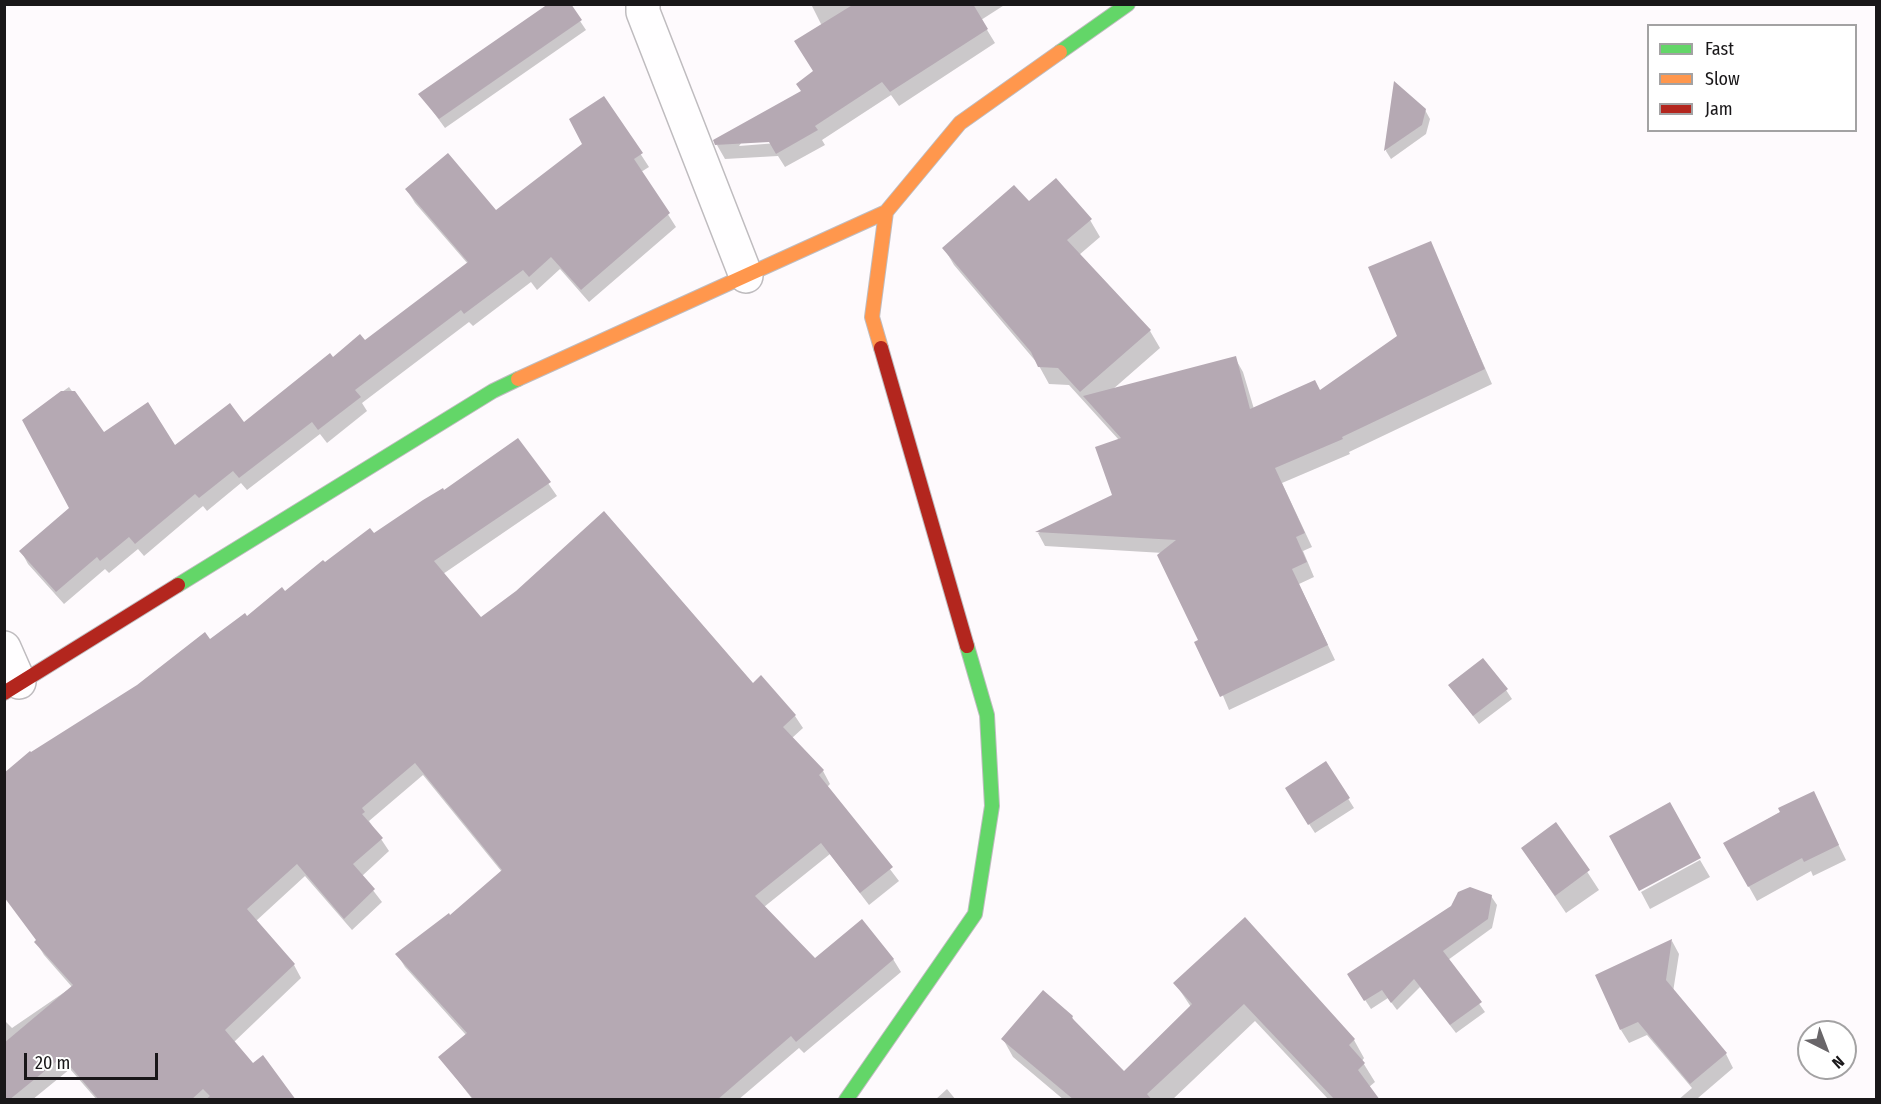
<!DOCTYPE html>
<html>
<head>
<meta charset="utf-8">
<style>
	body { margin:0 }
	#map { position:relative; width:1881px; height:1104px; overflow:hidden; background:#fefafd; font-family:"Fira Sans Condensed",sans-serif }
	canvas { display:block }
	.frame { position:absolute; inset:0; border:6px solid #191719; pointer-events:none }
	.legend { position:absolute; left:1647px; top:24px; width:210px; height:108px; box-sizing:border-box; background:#fff; border:2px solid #a3a2a3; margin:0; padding:8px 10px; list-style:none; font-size:18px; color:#191719 }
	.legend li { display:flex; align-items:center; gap:12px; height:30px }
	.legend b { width:30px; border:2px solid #a3a2a3 }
	.north { position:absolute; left:1797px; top:1020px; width:60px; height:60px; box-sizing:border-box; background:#fff; border:2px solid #a3a2a3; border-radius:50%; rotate:138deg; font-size:16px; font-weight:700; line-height:24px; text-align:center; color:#191719 }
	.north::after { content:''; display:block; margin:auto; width:21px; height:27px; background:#696669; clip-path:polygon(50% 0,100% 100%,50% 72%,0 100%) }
	.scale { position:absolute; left:24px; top:1053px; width:134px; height:27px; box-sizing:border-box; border:3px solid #191719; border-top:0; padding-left:8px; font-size:18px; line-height:21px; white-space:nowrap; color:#191719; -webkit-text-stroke:4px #fff; paint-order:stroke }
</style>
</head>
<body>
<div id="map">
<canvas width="1881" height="1104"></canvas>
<div class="frame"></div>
<ul class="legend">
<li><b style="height:8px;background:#63d668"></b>Fast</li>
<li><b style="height:8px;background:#ff974d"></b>Slow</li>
<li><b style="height:8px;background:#b3261e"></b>Jam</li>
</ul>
<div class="north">N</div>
<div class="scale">20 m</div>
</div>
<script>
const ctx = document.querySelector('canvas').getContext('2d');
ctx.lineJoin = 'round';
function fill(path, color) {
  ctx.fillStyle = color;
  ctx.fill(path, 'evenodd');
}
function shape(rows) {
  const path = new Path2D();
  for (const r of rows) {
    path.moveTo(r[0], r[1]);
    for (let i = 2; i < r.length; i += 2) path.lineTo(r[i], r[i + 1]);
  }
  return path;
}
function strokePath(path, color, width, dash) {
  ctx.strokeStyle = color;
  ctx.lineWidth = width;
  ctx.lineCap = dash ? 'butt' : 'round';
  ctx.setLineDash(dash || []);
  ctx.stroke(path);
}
const shadow = shape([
	[811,4,1006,4,981,20,995,43,899,106,891,95,822,140,825,145,785,167,778,156,725,159,717,145,802,92,814,72,822,26],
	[776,140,777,143,739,146,742,142],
	[580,21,586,30,445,128,420,94],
	[1395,84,1425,110,1430,119,1426,134,1391,159,1386,151],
	[604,98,649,167,641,172,676,227,589,302,560,269,537,290,531,282,473,326,469,322,362,403,367,411,327,443,320,434,247,490,241,483,207,511,203,506,144,556,138,549,109,573,105,569,64,604,28,564,21,551,71,509,23,420,69,387,103,434,175,448,243,424,333,359,364,342,468,264,415,203,407,190,496,213,584,145],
	[1029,203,1090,220,1100,237,1079,255,1150,331,1160,348,1112,390,1235,358,1243,372,1254,409,1320,392,1398,337,1430,242,1492,384,1349,452,1350,454,1282,483,1312,547,1303,551,1314,577,1299,584,1335,660,1229,710,1163,553,1045,546,1038,533,1114,495,1119,440,1069,385,1049,384,1038,364,954,265,944,248],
	[518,440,557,496,443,574,481,619,752,685,795,716,803,728,792,738,823,771,830,784,827,787,899,881,869,905,830,854,764,907,815,960,893,959,901,972,804,1053,799,1048,738,1100,473,1100,440,1057,466,1035,405,967,397,954,450,917,502,872,423,775,369,821,389,851,362,876,382,902,352,930,305,876,256,921,294,965,301,978,234,1042,253,1065,294,1100,97,1100,70,1069,32,1100,4,1100,4,1020,12,1028,72,987,44,955,36,942,31,754,285,594,324,564,444,492],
	[1450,685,1506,690,1512,699,1479,724],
	[1326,763,1354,808,1315,833,1292,798],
	[1813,793,1846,860,1813,876,1811,871,1757,901,1725,844],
	[1556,824,1599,890,1566,913,1522,848],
	[1700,860,1710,877,1650,909,1641,892],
	[1491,896,1497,905,1492,928,1448,960,1485,1012,1456,1033,1420,987,1397,1010,1388,998,1371,1009,1354,983],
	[1245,919,1354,1040,1364,1058,1362,1061,1375,1082,1369,1087,1378,1100,1329,1100,1255,1021,1172,1100,1064,1100,1013,1057,1003,1039,1072,1017,1077,1026,1124,1073,1191,1007,1175,983],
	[1672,941,1679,954,1673,992,1726,1054,1733,1068,1698,1098,1699,1100,1678,1100,1692,1088,1647,1035,1629,1043,1621,1030],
	[947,1089,956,1100,935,1100]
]);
const building = shape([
	[548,4,571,4,582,20,439,119,418,94],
	[854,4,973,4,988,29,890,92,882,82,815,126,818,130,776,154,769,142,715,145,713,140,801,91,796,84,813,71,794,41],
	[1394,81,1426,109,1422,125,1384,151],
	[604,96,643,153,634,159,670,213,581,290,551,257,529,277,523,270,464,314,461,310,355,390,361,397,318,430,312,422,239,478,233,471,199,498,195,494,135,544,129,537,100,561,97,557,56,592,19,551,69,508,22,420,61,391,75,391,104,432,148,402,175,445,230,403,244,422,330,353,333,357,360,334,365,340,468,262,405,189,448,153,496,210,582,144,569,119],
	[1056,178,1092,219,1067,240,1151,330,1080,392,1058,368,1038,367,1031,352,942,248,1014,185,1029,201],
	[1431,241,1485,369,1342,437,1343,439,1275,468,1305,533,1296,537,1307,562,1292,569,1328,645,1220,697,1194,642,1198,640,1157,555,1176,540,1035,532,1112,495,1095,447,1121,438,1083,396,1236,356,1250,409,1315,380,1320,390,1397,336,1368,267],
	[518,438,551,482,434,561,481,617,516,591,604,511,753,683,761,675,796,715,783,727,824,770,819,775,893,867,860,893,821,843,755,896,815,958,862,919,894,959,796,1042,791,1036,717,1100,474,1100,438,1057,467,1033,395,954,449,913,450,915,502,870,415,763,362,808,365,812,362,814,383,838,353,864,375,889,344,919,297,864,247,909,295,964,225,1030,253,1063,263,1055,296,1100,205,1100,210,1096,203,1089,191,1100,99,1100,62,1057,9,1100,4,1100,4,1043,73,985,34,942,36,940,4,897,4,773,30,751,31,752,137,685,205,632,210,639,245,613,247,616,282,587,285,591,323,560,325,562,370,528,374,533,423,500,443,488,444,490],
	[1483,658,1508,689,1473,716,1448,685],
	[1326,761,1350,798,1308,825,1285,788],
	[1814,791,1839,845,1804,862,1802,858,1748,887,1723,843,1780,812,1778,808],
	[1670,802,1701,858,1639,891,1609,836],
	[1556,822,1590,870,1555,896,1521,848],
	[1470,887,1492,895,1488,919,1443,951,1482,1002,1450,1025,1414,979,1391,1003,1382,990,1364,1001,1347,974,1451,906,1458,892],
	[1245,917,1355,1039,1349,1045,1365,1063,1358,1070,1380,1100,1335,1100,1244,1004,1147,1094,1152,1100,1074,1100,1001,1039,1043,990,1073,1016,1072,1018,1124,1071,1192,1004,1173,983],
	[1672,939,1666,980,1727,1053,1690,1084,1638,1022,1620,1030,1595,975]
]);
const street = shape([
	[643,4,643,12,746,276],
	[4,648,19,682]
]);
const fast = shape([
	[1060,52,1128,4],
	[178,585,493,391,518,379],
	[846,1100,975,914,992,806,987,715,967,646]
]);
const slow = shape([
	[881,348,872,317,886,212,960,123,1060,52],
	[518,379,886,212]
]);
const jam = shape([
	[881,348,967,646],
	[4,693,178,585]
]);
fill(shadow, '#0003');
fill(building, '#b5a9b3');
strokePath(street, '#bfbcbf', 36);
strokePath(fast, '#bfbcbf', 16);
strokePath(slow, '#bfbcbf', 16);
strokePath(jam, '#bfbcbf', 16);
strokePath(street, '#fffeff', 33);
strokePath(fast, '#63d668', 14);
strokePath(slow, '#ff974d', 14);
strokePath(jam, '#b3261e', 14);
</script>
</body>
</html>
